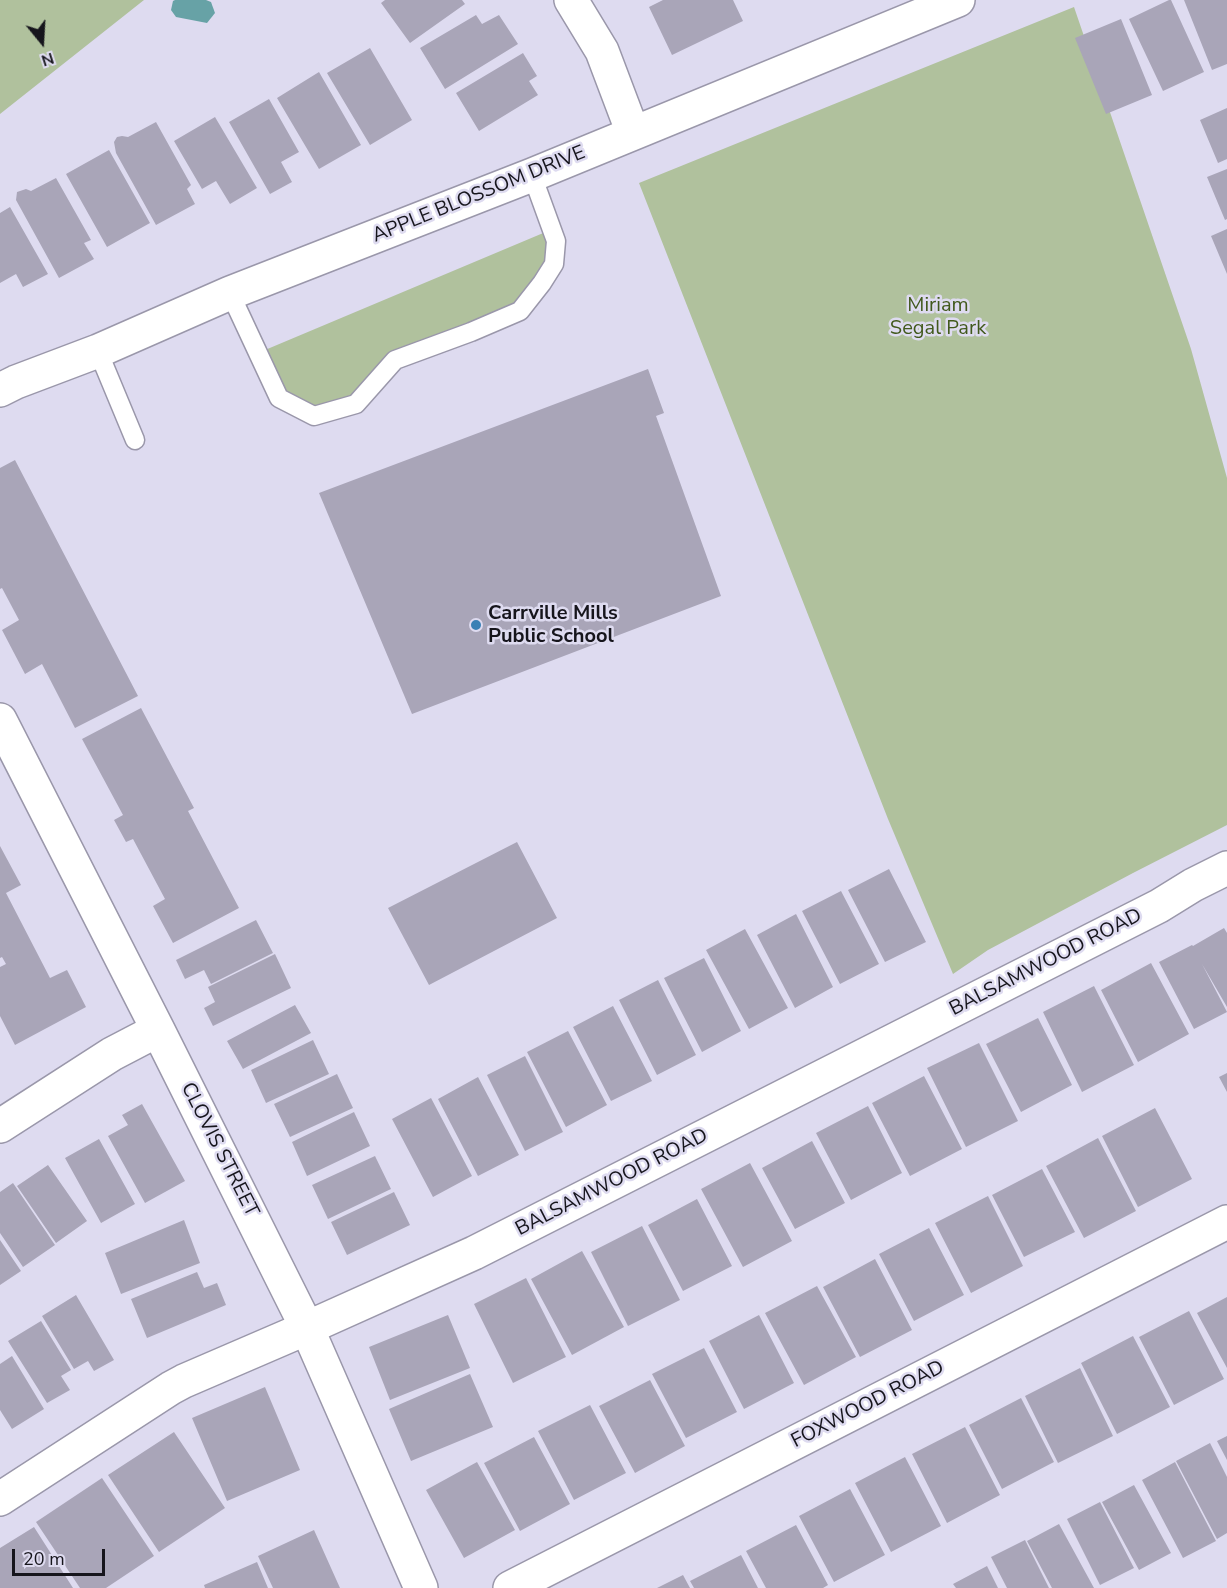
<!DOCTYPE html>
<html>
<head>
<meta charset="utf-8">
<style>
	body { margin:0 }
	#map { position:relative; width:1227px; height:1588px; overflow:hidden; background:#dedbf0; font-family:"Nunito Sans",sans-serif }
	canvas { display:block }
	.north { position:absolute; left:12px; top:12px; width:60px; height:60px; -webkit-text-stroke:4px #dedbf0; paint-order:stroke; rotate:162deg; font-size:16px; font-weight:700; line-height:24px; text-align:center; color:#16151c }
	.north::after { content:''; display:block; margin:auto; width:21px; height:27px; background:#16151c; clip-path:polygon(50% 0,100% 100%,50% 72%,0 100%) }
	.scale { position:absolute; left:12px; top:1549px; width:93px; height:27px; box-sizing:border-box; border:3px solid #16151c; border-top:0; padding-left:8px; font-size:18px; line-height:21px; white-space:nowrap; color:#16151c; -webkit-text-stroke:4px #dedbf0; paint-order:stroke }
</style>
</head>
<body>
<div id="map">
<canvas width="1227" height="1588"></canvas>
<div class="north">N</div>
<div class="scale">20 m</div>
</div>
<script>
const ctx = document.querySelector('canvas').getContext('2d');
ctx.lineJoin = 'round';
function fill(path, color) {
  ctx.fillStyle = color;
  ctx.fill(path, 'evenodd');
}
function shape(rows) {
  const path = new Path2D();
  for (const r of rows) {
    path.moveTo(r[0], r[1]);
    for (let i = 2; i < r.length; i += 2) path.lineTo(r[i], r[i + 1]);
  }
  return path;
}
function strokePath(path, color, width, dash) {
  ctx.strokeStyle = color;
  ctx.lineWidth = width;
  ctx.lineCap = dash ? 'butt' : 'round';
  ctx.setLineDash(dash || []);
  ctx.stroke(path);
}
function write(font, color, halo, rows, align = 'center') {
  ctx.font = font + ' "Nunito Sans",sans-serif';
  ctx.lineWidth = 5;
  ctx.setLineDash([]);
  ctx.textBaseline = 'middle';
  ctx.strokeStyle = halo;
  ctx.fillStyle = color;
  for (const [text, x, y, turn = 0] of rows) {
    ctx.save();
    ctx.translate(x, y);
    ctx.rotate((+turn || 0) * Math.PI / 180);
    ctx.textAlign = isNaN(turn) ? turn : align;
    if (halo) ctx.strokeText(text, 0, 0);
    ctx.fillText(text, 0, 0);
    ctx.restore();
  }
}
const green = shape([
	[0,0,144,0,0,114],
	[1074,7,1191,349,1227,478,1227,825,1133,873,988,950,953,974,888,819,639,183],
	[548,231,550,263,515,309,391,358,352,401,315,411,283,393,265,350]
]);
const water = shape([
	[175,0,206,0,211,2,215,13,207,23,176,17,171,10,173,1]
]);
const building = shape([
	[385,0,462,0,465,4,410,43,381,3],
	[663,0,733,0,743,21,672,55,649,7],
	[1169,0,1171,0,1204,72,1163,91,1129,19],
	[1184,0,1227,0,1227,64,1212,70],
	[476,15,482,24,499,15,518,44,445,89,420,48],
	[1121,19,1152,95,1106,114,1075,38],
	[370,48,412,120,370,145,327,73],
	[523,53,537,76,529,81,538,95,479,131,456,93],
	[319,72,361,145,319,169,277,98],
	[269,99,299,152,281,162,292,182,270,194,229,122],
	[1227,108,1227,159,1218,163,1200,120],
	[215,117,257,188,230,204,216,181,202,189,174,141],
	[156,122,191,185,187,189,195,204,156,225,116,153,114,142,117,137,122,136,128,137],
	[109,150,150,223,107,247,66,174],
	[1227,169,1227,219,1225,220,1207,177],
	[56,178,91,240,84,243,94,259,59,278,16,200,17,192,26,189,31,191],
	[10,207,48,274,23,287,16,274,0,283,0,213],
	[1227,229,1227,274,1211,236],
	[648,369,664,413,656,416,721,596,412,714,319,493],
	[15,460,138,696,75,728,42,664,25,674,2,630,19,620,2,588,0,589,0,468],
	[141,708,194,808,188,811,239,908,173,943,153,906,165,899,133,839,126,842,114,820,123,815,82,739],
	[517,842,557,918,429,985,388,908],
	[0,846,21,885,6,893,50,978,67,970,86,1007,15,1045,0,1016,0,967,6,964,2,957,0,958],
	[889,869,926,942,885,962,848,890],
	[841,891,879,964,840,984,802,911],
	[796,914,833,987,795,1008,757,935],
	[256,920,273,953,211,984,204,970,185,979,176,960],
	[1224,928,1227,933,1227,1007,1202,964,1227,1012,1194,1029,1159,962,1192,945,1193,946],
	[745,929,788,1008,749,1029,706,950],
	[275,954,291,988,213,1026,204,1008,215,1002,208,987],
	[704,958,741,1031,702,1052,664,978],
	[1151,963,1189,1034,1138,1062,1101,990],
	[658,980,696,1055,657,1075,619,1000],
	[1094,986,1134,1065,1082,1092,1043,1012],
	[295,1005,311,1033,243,1069,227,1041],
	[613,1006,652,1081,611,1101,573,1027],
	[1038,1018,1072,1085,1021,1112,986,1044],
	[568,1031,607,1105,566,1127,527,1052],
	[313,1040,329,1074,266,1103,251,1070],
	[979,1043,1018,1121,966,1147,927,1068],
	[525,1056,563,1132,525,1151,487,1075],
	[1227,1073,1227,1092,1219,1077],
	[337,1074,353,1108,290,1137,274,1104],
	[924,1076,962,1149,910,1176,872,1103],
	[478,1077,519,1155,478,1176,438,1099],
	[431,1098,472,1176,433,1197,392,1119],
	[142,1104,185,1181,145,1203,108,1136,128,1125,122,1115],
	[868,1106,902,1173,851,1200,816,1133],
	[1155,1108,1192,1179,1138,1207,1102,1136],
	[354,1112,370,1146,307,1176,292,1142],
	[1098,1138,1136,1211,1084,1238,1046,1166],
	[99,1139,135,1204,101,1223,65,1158],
	[812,1141,845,1203,795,1229,762,1168],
	[375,1156,391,1189,328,1219,312,1185],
	[750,1163,792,1241,743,1267,701,1189],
	[48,1165,87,1221,56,1243,17,1186],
	[1042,1169,1075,1232,1024,1257,992,1195],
	[13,1183,55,1245,23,1267,0,1233,0,1192],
	[394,1192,410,1225,347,1255,331,1222],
	[988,1196,1023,1266,971,1293,935,1223],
	[697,1199,732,1266,683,1291,648,1225],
	[184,1220,200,1263,121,1294,105,1253],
	[642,1226,680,1300,628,1326,591,1252],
	[929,1228,964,1295,914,1321,879,1254],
	[0,1240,21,1271,0,1285],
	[582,1251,624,1327,572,1355,531,1279],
	[875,1259,912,1330,860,1357,823,1287],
	[197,1272,204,1288,217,1283,226,1305,147,1338,131,1299],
	[526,1278,566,1357,513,1383,474,1304],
	[817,1286,856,1357,804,1385,765,1313],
	[76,1295,114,1360,94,1371,88,1361,74,1369,42,1316],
	[1227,1297,1227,1368,1197,1313],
	[1189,1311,1224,1379,1174,1405,1139,1337],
	[448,1315,470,1368,390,1400,369,1347],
	[759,1315,794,1383,744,1409,709,1341],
	[41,1321,71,1370,61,1376,70,1390,47,1403,8,1341],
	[1133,1336,1170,1407,1117,1434,1081,1363],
	[704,1348,737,1412,686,1438,652,1374],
	[12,1356,44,1409,12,1429,0,1410,0,1364],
	[1080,1368,1113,1436,1058,1463,1025,1396],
	[470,1374,493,1427,411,1461,389,1409],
	[650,1380,685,1446,635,1473,599,1406],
	[265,1387,300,1470,227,1501,192,1418],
	[1021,1398,1054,1462,1002,1489,969,1425],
	[590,1405,626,1473,574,1500,538,1431],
	[965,1427,1000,1495,947,1523,912,1454],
	[174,1432,225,1508,159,1552,108,1475],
	[1227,1436,1227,1460,1217,1441],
	[534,1437,570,1504,520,1531,484,1463],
	[1210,1443,1227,1477,1227,1533,1217,1539,1176,1461],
	[905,1457,941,1526,891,1552,855,1483],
	[477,1462,515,1530,464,1558,426,1490],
	[1175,1462,1216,1541,1183,1558,1142,1480],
	[102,1478,154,1556,106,1588,80,1588,36,1522],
	[1134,1485,1171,1553,1139,1570,1102,1502],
	[850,1489,885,1555,834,1582,799,1516],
	[1100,1502,1134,1568,1100,1585,1067,1519],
	[1059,1524,1094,1588,1052,1588,1027,1541],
	[796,1525,828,1585,823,1588,766,1588,746,1551],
	[34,1527,73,1588,0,1588,0,1548],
	[314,1530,340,1588,273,1588,258,1556],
	[1025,1540,1049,1588,1007,1588,991,1557],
	[741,1555,758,1588,694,1588,690,1581],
	[257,1562,268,1588,205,1588,204,1585],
	[987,1566,998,1588,956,1588,953,1584],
	[683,1575,690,1588,657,1588]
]);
const service = shape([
	[230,293,279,398,314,416,356,404,395,360,471,332,520,311,542,283,554,264,556,241,532,175],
	[98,351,135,440]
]);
const minor = shape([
	[571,0,602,51,633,133],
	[0,390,16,382,98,351,230,293,532,175,958,0],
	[0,720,158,1030,307,1328,421,1588],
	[0,1126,112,1054,158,1030],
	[0,1499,171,1388,184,1381,307,1328,474,1253,1159,906,1193,885,1227,868],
	[510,1588,1227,1222]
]);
const markers = [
	[476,625,6,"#3980b5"]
];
const streetNames = [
	["APPLE BLOSSOM DRIVE",479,195,-22],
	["BALSAMWOOD ROAD",1046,963,-27],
	["CLOVIS STREET",219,1150,63],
	["BALSAMWOOD ROAD",612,1183,-27],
	["FOXWOOD ROAD",868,1405,-27]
];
const parkNames = [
	["Miriam",938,306],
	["Segal Park",938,329]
];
const poiNames = [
	["Carrville Mills",488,614],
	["Public School",488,637]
];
fill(green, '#b0c19d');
fill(water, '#67a2a6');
fill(building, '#a9a5b8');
strokePath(service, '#9a97aa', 21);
strokePath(minor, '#9a97aa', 36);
strokePath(service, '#fff', 18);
strokePath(minor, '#fff', 33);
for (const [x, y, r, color] of markers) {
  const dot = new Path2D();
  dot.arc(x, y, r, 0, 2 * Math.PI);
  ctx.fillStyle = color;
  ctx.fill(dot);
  strokePath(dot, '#dedbf0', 2);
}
write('20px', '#16151c', '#dedbf0', streetNames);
write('20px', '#41591c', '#dedbf0', parkNames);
write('bold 20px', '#16151c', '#dedbf0', poiNames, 'left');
</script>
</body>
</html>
